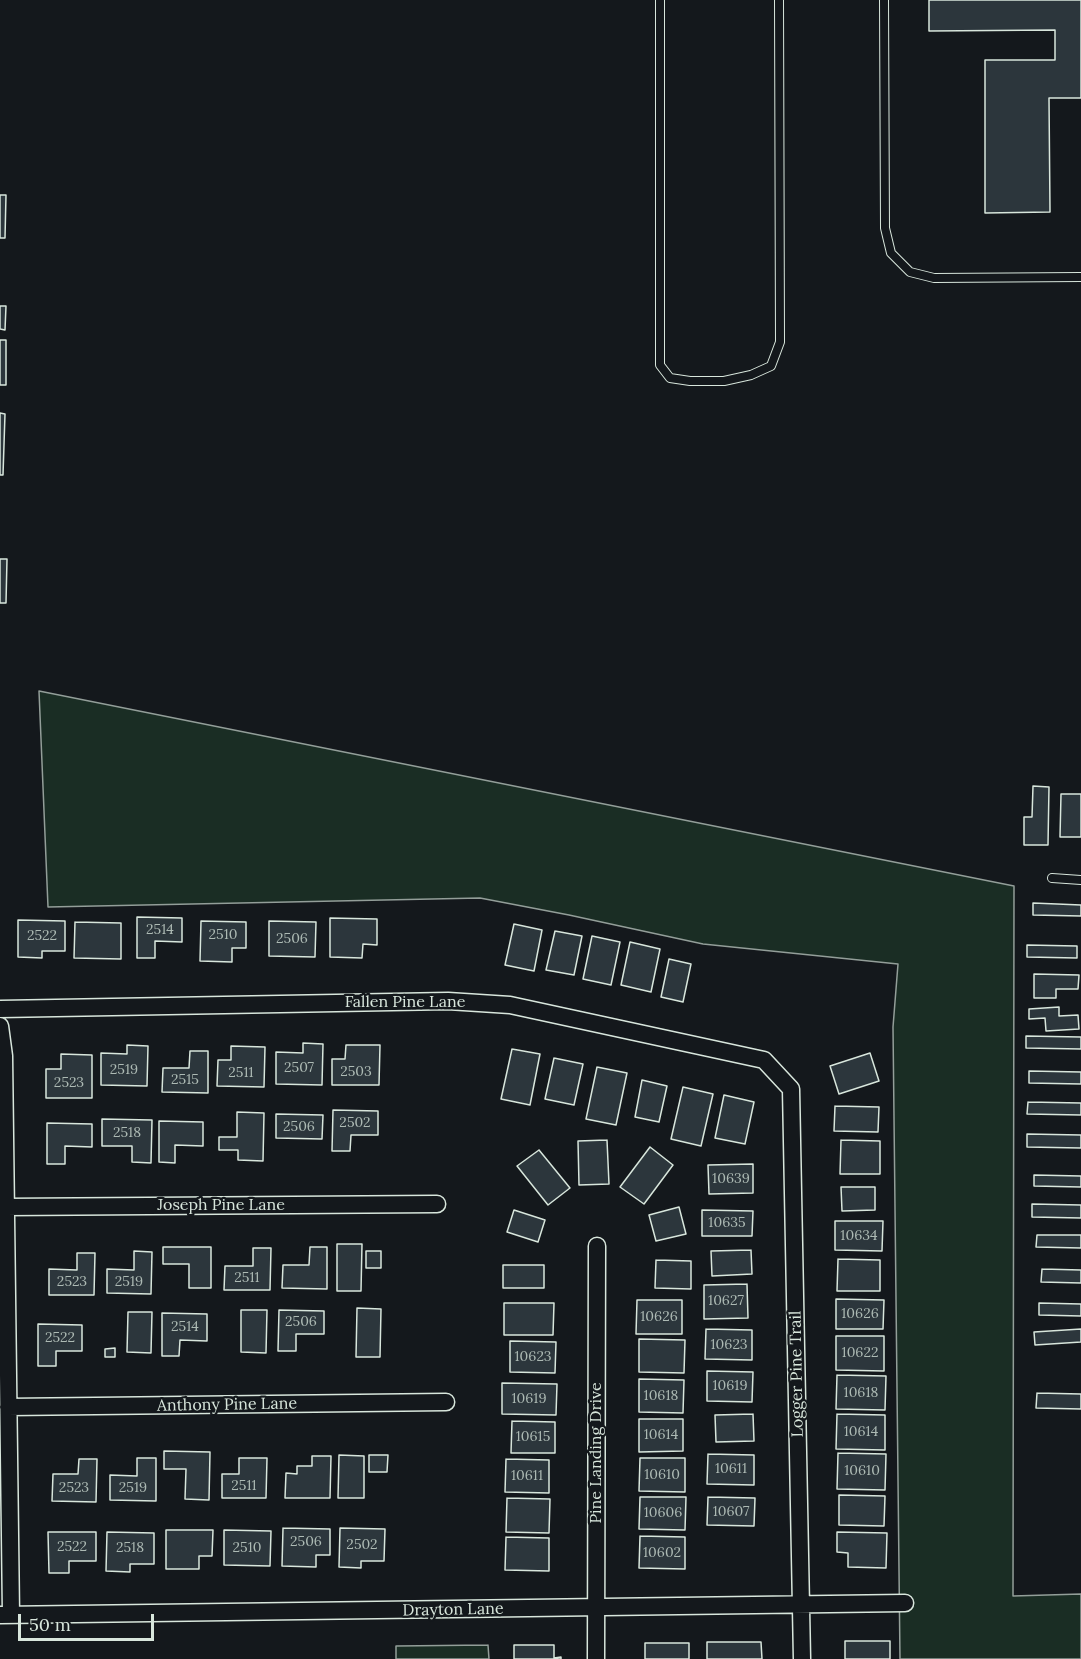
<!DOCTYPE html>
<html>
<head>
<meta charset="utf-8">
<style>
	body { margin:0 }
	#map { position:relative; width:1081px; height:1659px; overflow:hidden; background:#14181c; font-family:Lora,serif }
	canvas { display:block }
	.scale { position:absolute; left:18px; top:1614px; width:136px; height:27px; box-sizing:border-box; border:3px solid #d8e6dc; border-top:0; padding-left:8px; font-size:18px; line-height:21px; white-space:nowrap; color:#d8e6dc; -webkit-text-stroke:4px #14181c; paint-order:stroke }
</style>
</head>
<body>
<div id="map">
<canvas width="1081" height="1659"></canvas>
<div class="scale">50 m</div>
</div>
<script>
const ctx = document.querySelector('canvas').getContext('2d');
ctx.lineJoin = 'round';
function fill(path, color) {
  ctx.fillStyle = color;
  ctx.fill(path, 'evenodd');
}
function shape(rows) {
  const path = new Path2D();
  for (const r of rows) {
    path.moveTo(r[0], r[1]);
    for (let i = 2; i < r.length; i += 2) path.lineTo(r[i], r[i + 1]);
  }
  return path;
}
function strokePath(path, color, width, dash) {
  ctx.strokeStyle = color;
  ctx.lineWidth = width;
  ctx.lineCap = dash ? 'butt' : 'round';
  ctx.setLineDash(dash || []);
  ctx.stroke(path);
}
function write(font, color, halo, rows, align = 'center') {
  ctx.font = font + ' Lora,serif';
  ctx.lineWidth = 4.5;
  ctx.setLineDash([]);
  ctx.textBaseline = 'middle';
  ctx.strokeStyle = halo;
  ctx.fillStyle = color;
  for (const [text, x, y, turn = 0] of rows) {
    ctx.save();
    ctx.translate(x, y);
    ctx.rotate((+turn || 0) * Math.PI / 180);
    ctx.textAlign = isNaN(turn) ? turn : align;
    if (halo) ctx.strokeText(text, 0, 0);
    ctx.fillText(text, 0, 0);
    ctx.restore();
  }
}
const green = shape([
	[39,691,1014,886,1013,1596,1081,1594,1081,1659,900,1659,893,1027,898,964,703,944,569,915,480,898,48,907,39,691],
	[488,1645,489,1659,396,1659,396,1646,488,1645]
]);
const building = shape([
	[929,0,1081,0,1081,98,1049,98,1050,212,985,213,985,60,1055,60,1055,30,929,31,929,0],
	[0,195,6,195,5,238,0,238,0,195],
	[0,306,6,306,5,330,0,329,0,306],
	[0,340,6,340,6,385,0,385,0,340],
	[0,413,5,414,3,475,0,475,0,413],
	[0,559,7,559,6,603,0,603,0,559],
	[1033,786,1049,787,1048,845,1024,845,1024,817,1032,817,1033,786],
	[1061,794,1081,794,1081,837,1060,837,1061,794],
	[1033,903,1081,905,1081,916,1033,915,1033,903],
	[137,917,182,918,182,942,155,941,155,958,137,958,137,917],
	[330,918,377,919,377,945,363,944,362,958,330,957,330,918],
	[18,920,65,921,65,951,42,951,42,958,18,957,18,920],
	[201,921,246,922,246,948,232,948,232,962,200,961,201,921],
	[269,921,316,922,315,957,269,956,269,921],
	[75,922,121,923,121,959,74,958,75,922],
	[514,924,542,930,534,971,505,965,514,924],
	[555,931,582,936,574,975,546,970,555,931],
	[592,936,620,942,611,985,583,979,592,936],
	[630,942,660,949,651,992,621,985,630,942],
	[1027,945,1077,946,1077,958,1027,957,1027,945],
	[669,959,691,964,683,1002,661,997,669,959],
	[1034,974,1079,975,1078,989,1056,989,1056,998,1034,998,1034,974],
	[1059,1007,1059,1016,1078,1015,1079,1029,1046,1031,1045,1018,1029,1019,1029,1009,1059,1007],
	[1026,1036,1081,1037,1081,1049,1026,1048,1026,1036],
	[303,1043,323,1044,322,1085,276,1084,276,1052,303,1053,303,1043],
	[127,1045,148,1046,147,1086,101,1085,101,1053,127,1054,127,1045],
	[346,1045,380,1045,379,1085,332,1085,332,1059,345,1059,346,1045],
	[231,1046,265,1047,264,1087,217,1086,218,1060,231,1060,231,1046],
	[512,1049,540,1054,530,1105,501,1099,512,1049],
	[190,1051,208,1051,208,1093,162,1092,163,1068,189,1068,190,1051],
	[870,1053,879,1081,839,1094,830,1066,870,1053],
	[61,1054,92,1055,92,1098,46,1098,46,1069,61,1069,61,1054],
	[554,1058,583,1064,574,1105,545,1099,554,1058],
	[597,1067,627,1073,616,1125,586,1119,597,1067],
	[1029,1071,1081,1072,1081,1084,1029,1083,1029,1071],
	[642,1080,667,1086,659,1122,635,1117,642,1080],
	[683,1087,713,1094,701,1146,671,1139,683,1087],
	[724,1095,754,1102,745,1144,715,1138,724,1095],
	[1028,1102,1081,1103,1081,1115,1027,1114,1028,1102],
	[835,1106,879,1107,878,1132,834,1131,835,1106],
	[333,1110,378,1111,378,1135,351,1135,350,1151,332,1151,333,1110],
	[237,1112,264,1113,263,1161,238,1160,238,1150,219,1150,219,1137,237,1137,237,1112],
	[276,1114,323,1115,322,1139,276,1138,276,1114],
	[102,1119,152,1120,151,1163,132,1162,132,1146,102,1146,102,1119],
	[159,1121,203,1122,203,1146,175,1145,175,1163,159,1162,159,1121],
	[47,1123,92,1124,92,1147,65,1146,65,1164,47,1164,47,1123],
	[1027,1134,1081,1135,1081,1148,1027,1147,1027,1134],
	[607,1140,609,1184,579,1185,578,1141,607,1140],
	[841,1140,880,1141,880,1174,840,1174,841,1140],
	[650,1147,673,1165,644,1204,620,1187,650,1147],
	[539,1150,570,1188,548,1205,517,1166,539,1150],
	[753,1164,753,1193,709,1194,708,1165,753,1164],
	[1034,1175,1081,1176,1081,1187,1034,1186,1034,1175],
	[841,1187,875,1187,875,1210,842,1211,841,1187],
	[1032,1204,1081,1205,1081,1218,1032,1217,1032,1204],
	[679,1207,686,1234,656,1241,649,1215,679,1207],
	[514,1210,545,1220,538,1242,507,1232,514,1210],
	[702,1210,753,1211,752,1236,702,1236,702,1210],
	[835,1221,883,1221,882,1251,835,1250,835,1221],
	[1037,1235,1081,1235,1081,1248,1036,1247,1037,1235],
	[337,1244,362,1244,361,1291,337,1291,337,1244],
	[163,1247,211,1247,211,1288,189,1288,189,1264,163,1264,163,1247],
	[310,1247,327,1247,327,1289,282,1288,283,1265,309,1265,310,1247],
	[253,1248,271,1248,270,1290,224,1290,225,1266,253,1266,253,1248],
	[751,1250,752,1274,712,1276,711,1251,751,1250],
	[134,1251,152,1252,151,1294,107,1293,107,1269,134,1270,134,1251],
	[366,1251,381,1251,381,1268,366,1268,366,1251],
	[77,1253,95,1253,94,1295,49,1295,49,1269,77,1270,77,1253],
	[838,1259,880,1260,880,1291,837,1291,838,1259],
	[656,1260,691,1261,691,1289,655,1288,656,1260],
	[503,1265,544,1265,544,1288,503,1288,503,1265],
	[1042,1269,1081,1270,1081,1283,1041,1282,1042,1269],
	[747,1284,748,1318,704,1319,704,1285,747,1284],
	[836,1299,884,1300,883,1329,836,1329,836,1299],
	[637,1300,682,1300,682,1334,636,1334,637,1300],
	[504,1303,554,1303,553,1335,504,1335,504,1303],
	[1039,1303,1081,1304,1081,1316,1039,1315,1039,1303],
	[357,1308,381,1309,380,1357,356,1357,357,1308],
	[241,1310,267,1310,266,1353,241,1352,241,1310],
	[279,1310,324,1311,324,1334,296,1334,296,1351,278,1351,279,1310],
	[128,1312,152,1312,151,1353,127,1352,128,1312],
	[162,1313,207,1314,207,1341,180,1340,179,1356,162,1356,162,1313],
	[38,1324,82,1325,82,1351,56,1351,56,1366,38,1366,38,1324],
	[706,1329,752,1330,752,1360,705,1359,706,1329],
	[1081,1329,1081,1342,1035,1345,1034,1332,1081,1329],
	[836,1336,884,1336,884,1371,836,1370,836,1336],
	[639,1339,685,1340,684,1373,639,1372,639,1339],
	[510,1341,556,1342,555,1373,510,1372,510,1341],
	[115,1348,115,1357,105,1357,105,1349,115,1348],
	[707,1371,753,1372,752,1402,707,1401,707,1371],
	[837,1375,886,1376,885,1410,836,1409,837,1375],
	[639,1379,684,1380,683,1413,639,1412,639,1379],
	[502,1383,557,1384,556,1415,502,1414,502,1383],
	[1037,1393,1081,1394,1081,1409,1036,1408,1037,1393],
	[753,1414,754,1441,716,1442,715,1415,753,1414],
	[837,1414,885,1415,885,1450,836,1449,837,1414],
	[639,1419,683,1419,683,1451,639,1452,639,1419],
	[512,1421,555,1422,555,1453,511,1453,512,1421],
	[164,1451,210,1452,209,1500,185,1499,186,1469,164,1469,164,1451],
	[838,1453,886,1454,885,1490,837,1489,838,1453],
	[708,1454,754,1455,754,1485,707,1484,708,1454],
	[339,1455,364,1456,364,1498,338,1498,339,1455],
	[369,1455,388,1455,387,1472,369,1472,369,1455],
	[312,1456,331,1456,330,1498,285,1498,286,1473,297,1474,297,1466,312,1466,312,1456],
	[137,1458,156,1458,156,1501,110,1500,110,1475,137,1476,137,1458],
	[239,1458,267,1458,266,1498,222,1498,222,1474,239,1474,239,1458],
	[640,1458,685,1458,685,1492,639,1491,640,1458],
	[79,1459,97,1459,96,1502,52,1501,53,1474,78,1474,79,1459],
	[506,1459,549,1460,549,1493,505,1492,506,1459],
	[839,1495,885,1496,884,1526,839,1525,839,1495],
	[640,1497,686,1497,685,1530,639,1529,640,1497],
	[708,1497,755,1498,754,1526,707,1525,708,1497],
	[507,1498,550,1499,549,1533,506,1532,507,1498],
	[283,1528,330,1529,330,1555,316,1555,316,1567,282,1566,283,1528],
	[340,1528,385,1529,384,1561,361,1561,361,1568,339,1567,340,1528],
	[166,1530,213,1530,212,1556,199,1556,199,1569,166,1569,166,1530],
	[224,1530,271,1531,270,1566,224,1565,224,1530],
	[48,1532,96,1532,96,1561,69,1561,69,1573,49,1573,48,1532],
	[107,1532,154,1533,154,1564,130,1564,130,1572,106,1571,107,1532],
	[837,1532,887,1533,886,1568,848,1567,848,1553,837,1552,837,1532],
	[640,1536,685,1537,685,1569,639,1568,640,1536],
	[506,1537,549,1538,549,1571,505,1570,506,1537],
	[845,1641,890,1641,890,1659,845,1659,845,1641],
	[707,1642,761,1642,762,1659,707,1659,707,1642],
	[645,1643,689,1643,689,1659,645,1659,645,1643],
	[514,1645,554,1645,554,1658,561,1657,561,1659,514,1659,514,1645]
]);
const lane = shape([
	[660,0,660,365,670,378,690,381,724,381,751,375,771,366,780,342,779,0],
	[884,0,885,228,891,253,910,272,934,278,1081,277],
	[1052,878,1081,880]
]);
const street = shape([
	[0,1009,448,1001,510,1005,764,1060,791,1089,802,1659],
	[0,1026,4,1056,11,1615],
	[5,1207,437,1204],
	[8,1407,446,1402],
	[0,1615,905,1603],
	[596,1659,597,1246]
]);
const numberNames = [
	["2514",160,930],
	["2510",223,935],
	["2522",42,936],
	["2506",292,939],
	["2507",299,1068],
	["2519",124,1070],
	["2503",356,1072],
	["2511",241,1073],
	["2515",185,1080],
	["2523",69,1083],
	["2502",355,1123],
	["2506",299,1127],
	["2518",127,1133],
	["10639",731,1179],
	["10635",727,1223],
	["10634",859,1236],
	["2511",247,1278],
	["2523",72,1282],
	["2519",129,1282],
	["10627",726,1301],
	["10626",860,1314],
	["10626",659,1317],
	["2506",301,1322],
	["2514",185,1327],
	["2522",60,1338],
	["10623",729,1345],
	["10622",860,1353],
	["10623",533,1357],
	["10619",730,1386],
	["10618",861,1393],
	["10618",661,1396],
	["10619",529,1399],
	["10614",861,1432],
	["10614",661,1435],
	["10615",533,1437],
	["10611",731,1469],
	["10610",862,1471],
	["10610",662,1475],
	["10611",527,1476],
	["2511",244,1486],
	["2523",74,1488],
	["2519",133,1488],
	["10607",731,1512],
	["10606",663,1513],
	["2506",306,1542],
	["2502",362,1545],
	["2522",72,1547],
	["2518",130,1548],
	["2510",247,1548],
	["10602",662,1553]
];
const streetNames = [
	["Fallen Pine Lane",405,1002],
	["Joseph Pine Lane",221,1205],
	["Logger Pine Trail",797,1374,-91],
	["Anthony Pine Lane",227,1405,-1],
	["Pine Landing Drive",596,1453,-90],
	["Drayton Lane",453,1610,-1]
];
fill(green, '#1a2d24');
strokePath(green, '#939e99', 1.5);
fill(building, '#2c363c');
strokePath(building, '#d8e6dc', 1.5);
strokePath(lane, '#d8e6dc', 10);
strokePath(street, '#d8e6dc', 19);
strokePath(lane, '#14181c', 8);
strokePath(street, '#14181c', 16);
write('14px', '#adbab4', null, numberNames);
write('16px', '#d8e6dc', '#14181c', streetNames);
</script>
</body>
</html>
